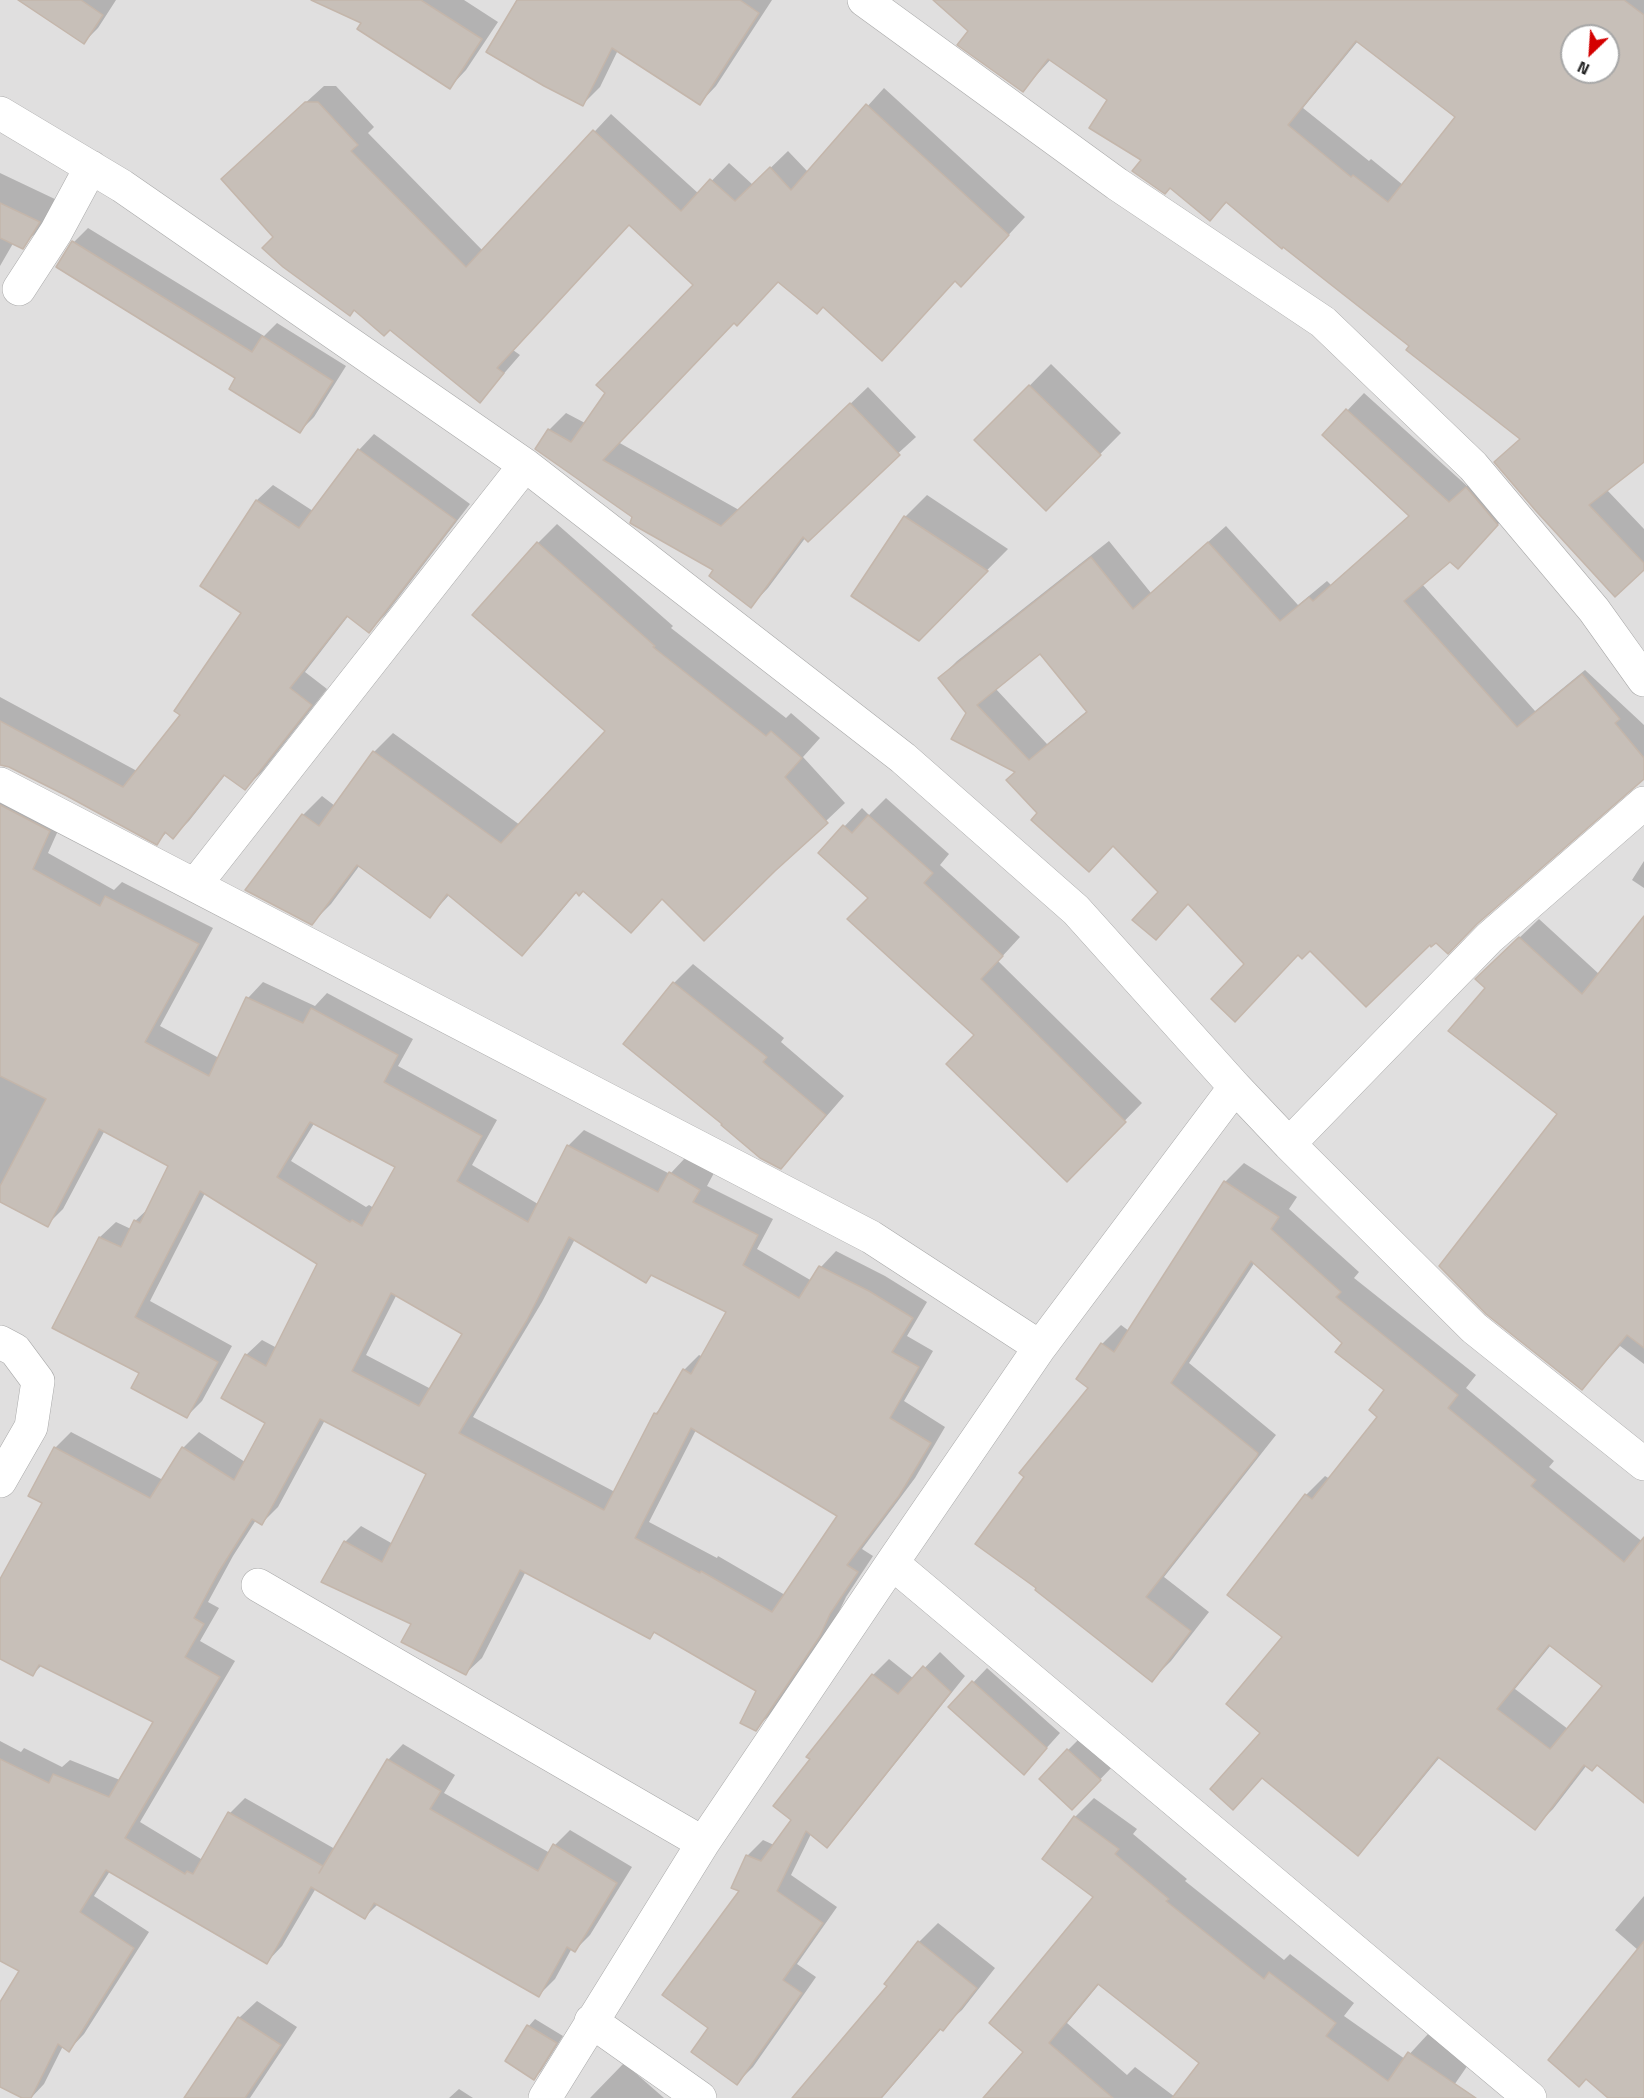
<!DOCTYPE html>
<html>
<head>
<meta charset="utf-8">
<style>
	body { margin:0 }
	#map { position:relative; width:1644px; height:2098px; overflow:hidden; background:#f2efe9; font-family:"Titillium Web",sans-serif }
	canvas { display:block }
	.north { position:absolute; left:1560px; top:24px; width:60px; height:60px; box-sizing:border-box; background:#fff; border:2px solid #a7a7a7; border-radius:50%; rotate:205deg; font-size:16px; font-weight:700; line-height:24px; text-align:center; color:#222 }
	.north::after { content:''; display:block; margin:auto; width:21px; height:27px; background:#d40000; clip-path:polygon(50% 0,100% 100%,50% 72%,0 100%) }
</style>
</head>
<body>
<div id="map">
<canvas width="1644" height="2098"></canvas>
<div class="north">N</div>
</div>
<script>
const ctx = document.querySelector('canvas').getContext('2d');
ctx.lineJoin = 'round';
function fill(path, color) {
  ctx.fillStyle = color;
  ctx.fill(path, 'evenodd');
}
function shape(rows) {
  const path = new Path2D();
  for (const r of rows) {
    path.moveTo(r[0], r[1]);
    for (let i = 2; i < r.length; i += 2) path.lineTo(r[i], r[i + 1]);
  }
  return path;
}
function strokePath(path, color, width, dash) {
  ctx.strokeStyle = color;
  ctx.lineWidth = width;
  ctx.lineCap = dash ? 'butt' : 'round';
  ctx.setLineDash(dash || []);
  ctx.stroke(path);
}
const residential = shape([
	[0,0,1644,0,1644,2098,0,2098],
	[1572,36,1608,36,1608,72,1572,72]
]);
const shadow = shape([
	[21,0,116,0,98,28,84,42],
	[318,0,464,0,498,22,466,70,450,87,363,22],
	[518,0,772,0,716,86,700,103,618,50,600,87,583,104],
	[935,0,1644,0,1644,460,1607,490,1644,529,1644,568,1496,462,1521,438,1411,346,1228,201,1210,219,1143,159,1109,99,1051,59,1023,90,971,31],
	[1572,36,1608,36,1608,72,1572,72],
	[1358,41,1458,117,1403,185,1371,159,1369,161,1303,108],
	[324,86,336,86,374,127,368,133,483,251,611,114,699,194,729,163,753,185,788,151,808,172,884,88,1025,217,978,268,956,280,823,306,778,281,735,321,618,442,739,510,868,387,916,437,806,537,768,588,751,606,715,570,634,516,549,430,566,413,585,423,695,285,629,224,513,350,520,355,480,401,275,237,240,162],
	[0,173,59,201,44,225,23,245,15,240,0,266],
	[88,228,264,336,277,323,346,366,314,417,300,431,237,378,58,267,74,242],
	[1051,364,1121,433,1046,509,976,440],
	[1364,393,1467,486,1484,471,1514,507,1475,549,1450,560,1422,584,1535,711,1585,670,1644,725,1644,778,1436,941,1310,949,1299,953,1246,964,1189,903,1156,938,1160,892,1114,845,1039,813,1017,771,940,678,957,661,1109,541,1151,593,1226,526,1298,605,1327,581,1331,585,1410,515,1324,435],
	[1040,652,1088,710,1047,744,995,688],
	[374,434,470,504,385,615,369,631,349,615,305,672,327,689,261,773,245,788,226,774,189,821,173,837,167,832,157,843,68,795,9,766,0,764,0,697,137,771,182,715,243,613,202,586,257,500,273,485,313,511,359,450],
	[927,495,1008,549,919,639,853,596,905,517],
	[557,524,673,626,671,628,786,718,791,713,820,738,803,757,845,803,774,870,663,898,584,889,577,892,541,935,522,954,450,894,430,916,360,865,331,904,312,923,303,815,322,796,335,806,374,752,393,733,520,825,607,731,538,543],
	[0,779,65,815,48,853,114,890,122,882,213,928,160,1026,219,1058,248,998,263,982,315,1006,327,993,413,1039,398,1066,497,1120,472,1165,538,1204,568,1146,584,1130,670,1174,686,1157,714,1173,707,1186,773,1219,757,1249,812,1281,821,1267,836,1251,885,1276,927,1302,907,1336,933,1351,904,1401,945,1427,915,1478,862,1549,873,1556,846,1597,836,1618,771,1714,755,1729,758,1691,656,1631,649,1638,526,1571,482,1658,466,1673,413,1623,345,1542,361,1526,393,1544,428,1473,325,1420,278,1507,262,1523,256,1520,233,1556,208,1602,219,1608,200,1641,235,1661,140,1822,201,1859,230,1813,245,1798,335,1849,388,1760,403,1744,455,1775,444,1793,550,1853,555,1845,570,1830,632,1867,590,1935,575,1950,572,1948,555,1979,539,1995,378,1904,365,1917,316,1888,282,1946,267,1962,110,1871,94,1896,149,1932,84,2034,69,2050,63,2046,44,2084,31,2098,25,2098,0,2086,0,2004,21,1971,0,1959,0,1741,21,1752,24,1748,62,1767,70,1760,120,1780,155,1722,42,1665,33,1674,0,1657,0,1582,44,1502,30,1495,56,1447,71,1432,163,1480,183,1448,199,1432,245,1462,267,1422,246,1355,262,1340,277,1348,319,1263,205,1193,150,1301,232,1346,202,1401,187,1416,141,1372,54,1327,100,1237,116,1222,131,1229,135,1221,150,1207,170,1165,105,1130,63,1209,47,1225,0,1200],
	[315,1122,397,1166,374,1208,369,1205,366,1207,291,1161],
	[575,1239,646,1281,653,1274,728,1312,703,1357,699,1355,684,1370,665,1404,655,1414,615,1492,473,1417,542,1302],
	[397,1294,464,1333,431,1389,366,1355],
	[696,1430,839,1516,785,1595,718,1556,717,1558,649,1522],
	[886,798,949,854,940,865,1020,937,998,961,1142,1103,1067,1180,977,1035,870,897,820,852,862,808,869,815],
	[1644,861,1644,888,1632,880],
	[1539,919,1599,974,1644,919,1644,1364,1620,1346,1582,1388,1559,1113,1487,987,1496,960],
	[693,964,784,1038,781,1042,844,1096,799,1148,780,1167,625,1044,674,983],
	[1244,1163,1297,1197,1289,1209,1359,1272,1354,1278,1476,1375,1466,1388,1554,1461,1549,1467,1644,1543,1644,1802,1598,1763,1587,1765,1553,1809,1534,1828,1440,1757,1376,1835,1357,1854,1263,1777,1233,1808,1262,1733,1284,1637,1229,1595,1306,1495,1325,1476,1330,1479,1380,1417,1386,1390,1344,1343,1255,1262,1189,1363,1276,1435,1164,1577,1209,1612,1171,1661,1152,1680,1090,1387,1102,1344,1121,1325,1129,1331,1225,1182],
	[1551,1645,1604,1686,1568,1729,1515,1689],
	[940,1652,965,1676,842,1830,827,1846,811,1834,791,1875,837,1907,797,1964,816,1977,753,2067,737,2083,710,2027,747,1856,763,1840,774,1845,793,1820,812,1759,808,1757,873,1675,889,1659,914,1679],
	[987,1668,1060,1733,1024,1773,950,1707],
	[1082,1736,1114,1765,1086,1794,1068,1750],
	[1094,1798,1137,1829,1133,1834,1187,1879,1185,1881,1284,1960,1290,1954,1354,2003,1344,2016,1405,2059,1428,2034,1470,2062,1450,2091,1459,2098,985,2098,1025,2052,1095,1897,1075,1817],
	[1100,1983,1201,2062,1175,2097,1135,2067,1127,2075,1067,2023],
	[1644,1896,1644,2098,1611,2098,1638,1950,1615,1930],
	[938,1923,995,1968,962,2010,942,2028,882,2098,802,2098,889,1986,886,1984,919,1942],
	[257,2001,297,2027,250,2098,185,2098,239,2018],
	[535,2019,563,2036,541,2071,534,2078,529,2026],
	[624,2063,664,2098,590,2098],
	[459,2089,473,2098,449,2098]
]);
const building = shape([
	[18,0,81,0,103,15,84,44,18,0],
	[311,0,421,0,482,39,450,89,357,29,361,23,311,0],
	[517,0,740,0,759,13,700,105,612,48,583,106,544,86,486,52,517,0],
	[933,0,1624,0,1644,15,1644,462,1589,505,1644,563,1644,570,1615,597,1536,511,1494,462,1520,439,1406,350,1409,346,1283,247,1282,249,1226,202,1210,221,1170,188,1165,194,1132,171,1141,160,1089,128,1107,100,1048,59,1023,92,957,45,968,31,933,0],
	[1572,36,1608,36,1608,72,1572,72,1572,36],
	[1356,41,1455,117,1388,202,1353,175,1351,177,1288,125,1356,41],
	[305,102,318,102,358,145,351,151,466,267,593,130,681,211,710,179,735,201,770,167,791,190,866,104,1009,235,961,287,955,281,882,361,823,307,817,314,778,282,737,326,734,323,603,460,721,526,850,403,900,455,808,542,803,537,751,608,709,576,713,570,630,523,632,517,535,449,548,429,571,442,605,393,596,385,693,285,629,225,497,368,504,373,480,403,390,330,384,336,354,310,350,316,283,267,262,248,273,237,221,179,305,102],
	[0,203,40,222,23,249,0,238,0,203],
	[72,241,252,352,262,336,333,381,300,433,229,389,235,378,56,267,72,241],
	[1029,385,1101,455,1046,511,974,440,1029,385],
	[1346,409,1449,502,1466,487,1498,525,1458,569,1450,562,1404,601,1517,727,1582,674,1620,719,1615,723,1644,758,1644,779,1477,924,1448,954,1436,943,1431,947,1430,945,1366,1007,1310,951,1302,959,1298,955,1235,1022,1211,999,1244,964,1188,904,1156,940,1132,920,1158,892,1113,846,1089,872,1031,820,1037,813,1006,780,1015,772,951,739,966,713,938,678,1091,557,1133,609,1208,542,1280,621,1309,597,1313,601,1409,516,1322,435,1346,409],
	[1040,654,1087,712,1029,760,977,705,1040,654],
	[358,449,456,520,369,633,347,616,290,688,312,705,245,790,224,775,173,839,165,832,157,845,67,796,9,767,0,765,0,721,123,787,180,715,174,711,241,613,200,586,256,500,299,528,358,449],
	[904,516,988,571,919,641,851,596,904,516],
	[537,542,655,646,653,647,766,736,771,731,802,758,785,777,828,823,775,871,704,941,662,899,631,933,583,891,579,896,576,892,522,956,447,894,430,918,357,865,312,925,245,890,302,814,319,826,373,751,501,843,605,731,472,615,537,542],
	[0,805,50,831,33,869,100,906,105,896,199,944,145,1042,209,1076,246,997,303,1023,311,1008,398,1055,384,1082,482,1136,457,1181,528,1222,567,1145,658,1192,669,1172,700,1190,693,1202,758,1235,743,1265,799,1298,819,1266,869,1291,913,1318,892,1352,919,1367,890,1418,931,1443,899,1496,847,1565,858,1572,830,1614,820,1636,756,1731,740,1723,756,1691,654,1632,650,1639,520,1570,466,1675,401,1642,411,1624,321,1582,344,1541,382,1562,426,1474,320,1419,262,1525,252,1519,218,1573,194,1618,204,1624,185,1657,220,1677,125,1838,185,1874,187,1871,193,1874,228,1812,323,1866,319,1873,387,1759,441,1791,430,1809,538,1871,553,1844,617,1883,575,1952,567,1947,539,1997,374,1903,365,1919,311,1887,267,1964,106,1870,80,1912,134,1948,69,2052,58,2044,31,2098,22,2098,0,2087,0,2002,19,1971,0,1961,0,1759,49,1783,53,1774,109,1797,153,1722,39,1665,33,1676,0,1659,0,1579,42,1503,28,1496,54,1447,150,1498,182,1447,234,1480,265,1423,221,1398,245,1354,266,1366,317,1264,200,1191,135,1317,218,1362,187,1418,131,1388,139,1373,52,1328,99,1237,121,1247,134,1220,140,1223,168,1166,99,1129,48,1227,0,1202,0,1186,46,1099,0,1076,0,805],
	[310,1122,395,1167,362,1226,352,1220,350,1222,277,1177,310,1122],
	[569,1237,646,1283,651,1275,726,1312,691,1374,683,1369,657,1414,654,1413,604,1510,459,1433,527,1320,569,1237],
	[391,1293,462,1334,419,1406,352,1371,391,1293],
	[691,1428,837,1516,772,1612,701,1571,700,1573,635,1538,691,1428],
	[868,815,933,873,924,883,1003,956,981,979,1126,1122,1067,1182,946,1064,974,1035,847,919,868,898,818,853,843,825,852,833,868,815],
	[1644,916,1644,1348,1627,1335,1582,1390,1486,1314,1439,1266,1557,1114,1448,1031,1485,988,1475,979,1519,937,1582,994,1644,916],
	[673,982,767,1057,763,1062,826,1115,781,1169,760,1158,721,1125,722,1124,623,1044,673,982],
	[1224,1181,1279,1217,1271,1229,1341,1292,1336,1297,1458,1395,1448,1408,1536,1480,1531,1486,1624,1562,1644,1537,1644,1803,1597,1765,1592,1771,1584,1765,1535,1830,1438,1757,1358,1856,1262,1778,1233,1810,1210,1789,1260,1733,1226,1704,1282,1637,1227,1595,1305,1494,1312,1499,1377,1417,1369,1410,1384,1390,1335,1352,1342,1343,1251,1261,1171,1383,1258,1453,1257,1456,1146,1597,1191,1631,1152,1682,1035,1590,1036,1588,975,1544,1024,1477,1019,1473,1088,1388,1076,1379,1101,1343,1114,1352,1224,1181],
	[1549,1645,1602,1686,1550,1749,1497,1709,1549,1645],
	[923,1666,951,1692,827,1848,806,1831,777,1891,823,1923,783,1980,802,1993,737,2085,691,2052,708,2028,662,1995,739,1891,731,1888,746,1855,761,1861,791,1820,773,1806,810,1759,806,1757,872,1674,898,1694,923,1666],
	[972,1681,1047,1748,1024,1775,948,1707,972,1681],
	[1067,1749,1101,1780,1072,1810,1039,1779,1067,1749],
	[1074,1816,1119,1849,1115,1854,1169,1899,1166,1901,1264,1979,1269,1972,1336,2023,1326,2036,1388,2081,1408,2052,1476,2098,1172,2098,1199,2063,1098,1984,1049,2043,1113,2098,983,2098,1023,2052,989,2023,1093,1897,1042,1859,1074,1816],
	[918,1941,977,1988,943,2031,940,2029,881,2098,792,2098,887,1986,884,1984,918,1941],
	[1644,1941,1644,2098,1608,2098,1586,2079,1579,2087,1548,2060,1644,1941],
	[238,2017,281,2045,245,2098,184,2098,238,2017],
	[527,2025,557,2043,534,2080,505,2061,527,2025]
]);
const minor = shape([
	[864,0,1117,184,1323,322,1473,466,1594,610,1644,680],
	[0,113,122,186,525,465,903,758,1076,910,1235,1087,1289,1144,1474,1328,1644,1464],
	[19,289,56,232,91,167],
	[0,784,871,1237,1040,1347],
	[195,885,525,465],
	[1289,1144,1489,938,1644,803],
	[0,1342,15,1350,38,1381,31,1427,0,1481],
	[892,1563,1530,2098],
	[258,1585,703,1843],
	[591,2021,700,2098],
	[545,2098,703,1843,892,1563,1040,1347,1235,1087]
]);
fill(residential, '#e0dfdf');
fill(shadow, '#0003');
fill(building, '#c7bfb8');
strokePath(building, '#c4b6ab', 1.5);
strokePath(minor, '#a9a9a9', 34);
strokePath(minor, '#fff', 33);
</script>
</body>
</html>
